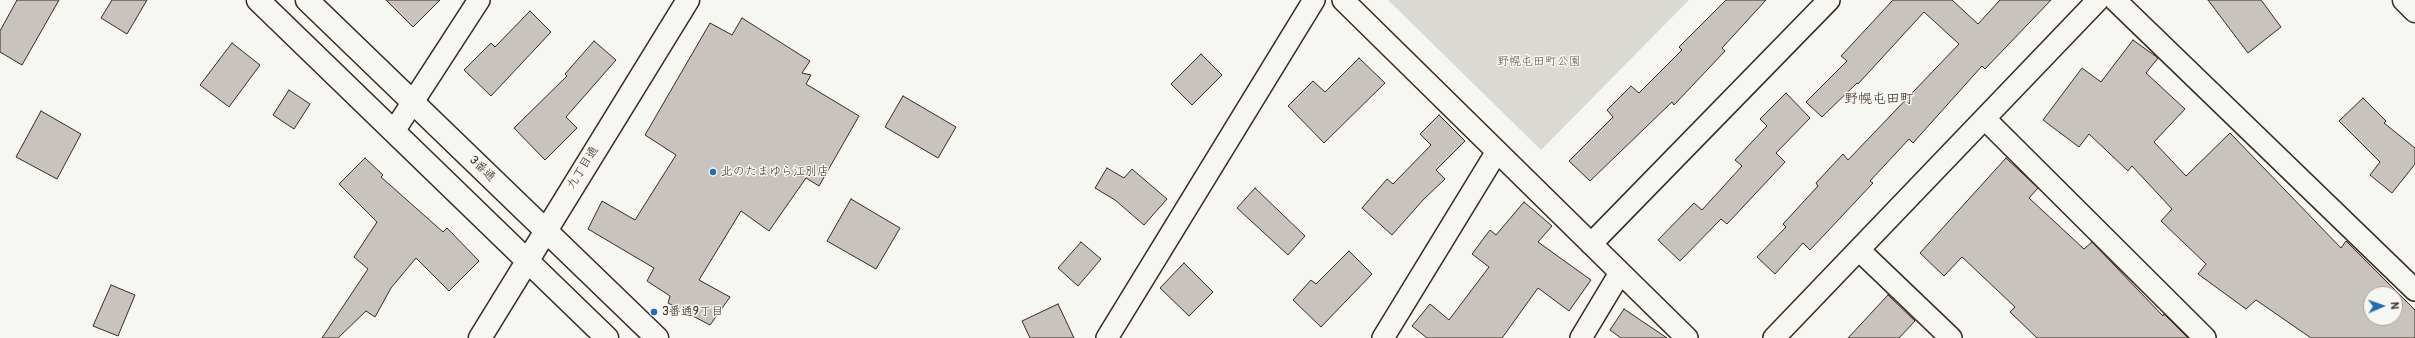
<!DOCTYPE html>
<html>
<head>
<meta charset="utf-8">
<style>
	body { margin:0 }
	#map { position:relative; width:2415px; height:338px; overflow:hidden; background:#f6f6f2; font-family:Pangolin,sans-serif }
	canvas { display:block }
	.north { position:absolute; left:2363px; top:286px; width:40px; height:40px; box-sizing:border-box; background:#f6f6f2; border:1px solid #aba49d; border-radius:50%; rotate:88deg; font-size:11px; font-weight:700; line-height:16px; text-align:center; color:#3b2a1e }
	.north::after { content:''; display:block; margin:auto; width:14px; height:18px; background:#1f6fb2; clip-path:polygon(50% 0,100% 100%,50% 72%,0 100%) }
</style>
</head>
<body>
<div id="map">
<canvas width="2415" height="338"></canvas>
<div class="north">N</div>
</div>
<script>
const ctx = document.querySelector('canvas').getContext('2d');
ctx.lineJoin = 'round';
function fill(path, color) {
  ctx.fillStyle = color;
  ctx.fill(path, 'evenodd');
}
function shape(rows) {
  const path = new Path2D();
  for (const r of rows) {
    path.moveTo(r[0], r[1]);
    for (let i = 2; i < r.length; i += 2) path.lineTo(r[i], r[i + 1]);
  }
  return path;
}
function strokePath(path, color, width, dash) {
  ctx.strokeStyle = color;
  ctx.lineWidth = width;
  ctx.lineCap = dash ? 'butt' : 'round';
  ctx.setLineDash(dash || []);
  ctx.stroke(path);
}
function write(font, color, halo, rows, align = 'center') {
  ctx.font = font + ' Pangolin,"Klee One",sans-serif';
  ctx.lineWidth = 3;
  ctx.setLineDash([]);
  ctx.textBaseline = 'middle';
  ctx.strokeStyle = halo;
  ctx.fillStyle = color;
  for (const [text, x, y, turn = 0] of rows) {
    ctx.save();
    ctx.translate(x, y);
    ctx.rotate((+turn || 0) * Math.PI / 180);
    ctx.textAlign = isNaN(turn) ? turn : align;
    if (halo) ctx.strokeText(text, 0, 0);
    ctx.fillText(text, 0, 0);
    ctx.restore();
  }
}
const green = shape([
	[1388,0,1689,0,1541,150]
]);
const building = shape([
	[17,0,59,0,22,65,0,52,0,31,17,0],
	[112,0,147,0,127,34,101,18,112,0],
	[386,0,440,0,413,27,386,0],
	[1726,0,1766,0,1722,48,1725,51,1674,105,1672,102,1590,181,1569,161,1613,117,1607,110,1631,86,1639,93,1682,50,1679,47,1726,0],
	[1893,0,1952,0,1978,24,2000,0,2051,0,1985,69,1982,66,1913,143,1909,139,1870,181,1873,183,1810,250,1803,243,1775,274,1757,257,1786,227,1783,224,1818,186,1816,183,1843,154,1848,160,1959,44,1924,12,1858,84,1857,83,1822,117,1806,102,1847,61,1841,56,1893,0],
	[2208,0,2261,0,2281,27,2248,53,2208,0],
	[530,11,551,32,491,96,464,70,491,43,495,47,530,11],
	[742,18,810,61,802,73,811,75,806,84,859,116,819,186,806,178,769,231,741,211,699,280,730,297,710,325,668,303,670,296,647,281,654,268,588,229,602,201,635,220,676,155,645,135,710,23,732,35,742,18],
	[2133,40,2158,58,2146,73,2185,109,2154,142,2186,176,2230,133,2341,248,2346,241,2415,310,2415,338,2311,338,2256,300,2246,309,2198,274,2206,264,2161,221,2172,209,2132,166,2128,171,2089,134,2079,147,2043,120,2082,68,2101,82,2133,40],
	[2371,294,2395,294,2395,318,2371,318,2371,294],
	[594,41,616,60,566,117,577,128,545,160,514,128,567,76,565,74,594,41],
	[232,43,260,65,229,107,200,85,232,43],
	[1201,54,1222,75,1192,105,1171,84,1201,54],
	[1359,58,1385,83,1324,143,1288,106,1313,81,1325,92,1359,58],
	[289,90,310,104,294,129,273,115,289,90],
	[1786,93,1810,118,1776,153,1785,162,1727,224,1721,219,1680,261,1658,240,1694,203,1702,210,1742,166,1735,160,1767,126,1760,119,1786,93],
	[903,96,956,127,938,158,885,127,903,96],
	[2363,98,2386,121,2384,123,2415,148,2415,164,2392,193,2370,175,2380,162,2339,121,2363,98],
	[41,111,81,134,57,179,16,157,41,111],
	[1439,115,1465,141,1436,170,1445,179,1423,200,1392,235,1362,208,1387,179,1393,184,1431,145,1420,134,1439,115],
	[365,158,383,175,381,177,443,232,447,228,479,261,449,291,416,258,391,288,375,317,366,311,338,338,322,338,368,269,354,257,377,222,339,184,365,158],
	[2006,158,2038,188,2029,198,2084,249,2092,242,2163,316,2164,314,2188,338,2037,338,2010,312,2015,307,1962,257,1944,276,1920,253,2006,158],
	[1107,168,1124,178,1132,169,1167,199,1144,225,1115,200,1095,188,1107,168],
	[1255,188,1305,236,1288,255,1237,208,1255,188],
	[851,199,900,228,876,269,827,241,851,199],
	[1524,202,1552,226,1538,242,1591,280,1569,311,1538,288,1502,338,1427,338,1412,326,1430,304,1449,320,1489,267,1472,254,1490,230,1496,235,1524,202],
	[1081,242,1101,259,1078,286,1058,268,1081,242],
	[1349,251,1372,274,1321,327,1293,300,1311,280,1316,284,1349,251],
	[1184,263,1213,292,1189,316,1160,288,1184,263],
	[111,285,135,295,118,336,93,326,111,285],
	[1888,295,1915,321,1899,338,1848,338,1888,295],
	[1058,304,1074,338,1030,338,1022,321,1058,304],
	[1624,309,1667,338,1621,338,1610,330,1624,309]
]);
const street = shape([
	[1343,0,1687,338],
	[2115,0,2415,290],
	[1985,119,2205,338],
	[394,131,479,0],
	[1591,244,1829,0],
	[1859,250,1951,338],
	[1107,338,1314,0],
	[1383,338,1496,153],
	[1581,338,1620,273],
	[1774,338,2098,0]
]);
const secondary = shape([
	[258,0,607,338],
	[307,0,657,338],
	[2404,0,2415,11],
	[480,338,688,0]
]);
const markers = [
	[713,172,4,"#1f6fb2"],
	[654,312,4,"#1f6fb2"]
];
const parkNames = [
	["野幌屯田町公園",1539,62]
];
const streetNames = [
	["九丁目通",583,168,-58],
	["3番通",482,169,44]
];
const poiNames = [
	["北のたまゆら江別店",721,172],
	["3番通9丁目",662,312]
];
const quarterNames = [
	["野幌屯田町",1879,99]
];
fill(green, '#dad9d3');
fill(building, '#c8c3be');
strokePath(building, '#3b2a1e', 1);
strokePath(street, '#3b2a1e', 24);
strokePath(secondary, '#3b2a1e', 25);
strokePath(street, '#f6f6f2', 21);
strokePath(secondary, '#f6f6f2', 22);
for (const [x, y, r, color] of markers) {
  const dot = new Path2D();
  dot.arc(x, y, r, 0, 2 * Math.PI);
  ctx.fillStyle = color;
  ctx.fill(dot);
  strokePath(dot, '#f6f6f2', 1.5);
}
write('12px', '#63564b', '#f6f6f2', parkNames);
write('12px', '#3b2a1e', '#f6f6f2', streetNames);
write('12px', '#3b2a1e', '#f6f6f2', poiNames, 'left');
write('14px', '#3b2a1e', '#f6f6f2', quarterNames);
</script>
</body>
</html>
